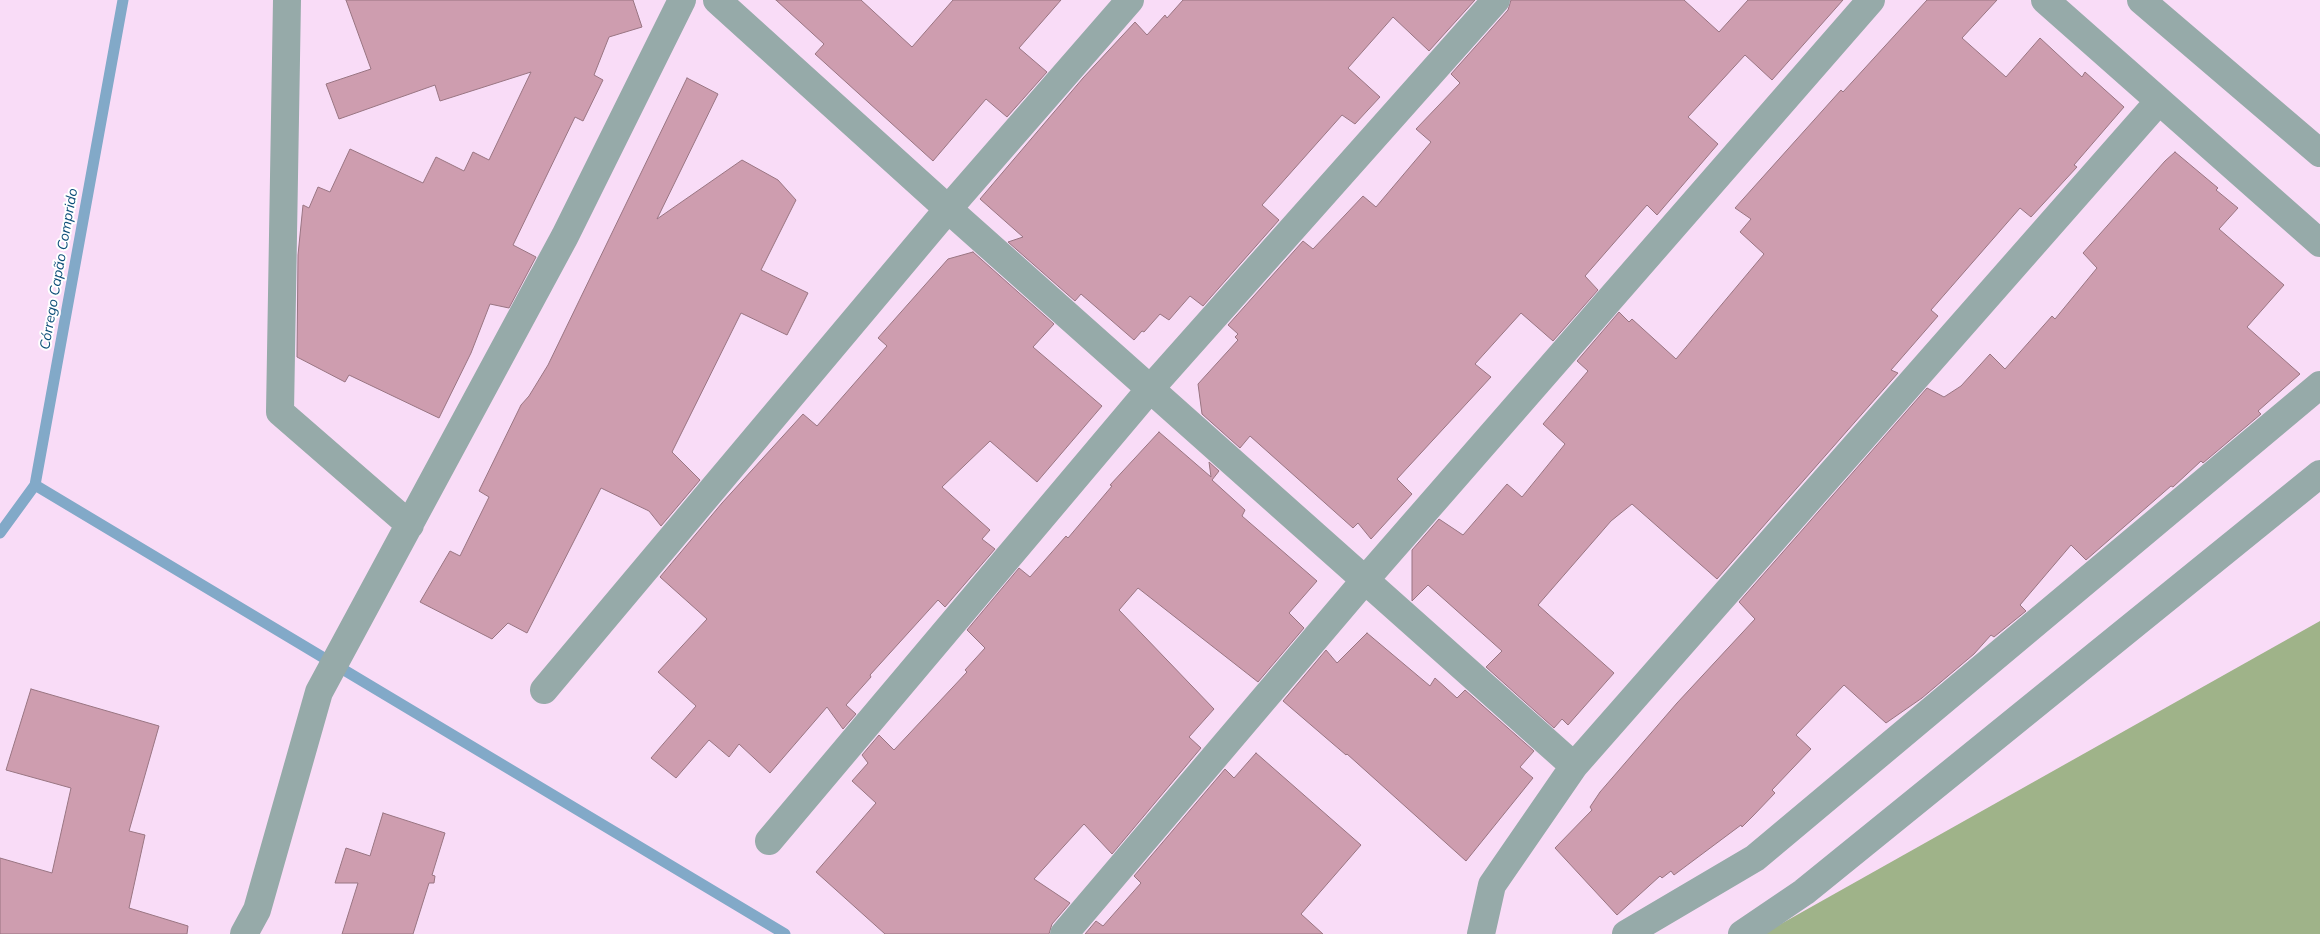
<!DOCTYPE html>
<html>
<head>
<meta charset="utf-8">
<style>
	body { margin:0 }
	canvas { display:block; background:#f9dcf7 }
</style>
</head>
<body>
<canvas width="2320" height="934"></canvas>
<script>
const ctx = document.querySelector('canvas').getContext('2d');
ctx.lineJoin = 'round';
function fill(path, color) {
  ctx.fillStyle = color;
  ctx.fill(path, 'evenodd');
}
function shape(rows) {
  const path = new Path2D();
  for (const r of rows) {
    path.moveTo(r[0], r[1]);
    for (let i = 2; i < r.length; i += 2) path.lineTo(r[i], r[i + 1]);
  }
  return path;
}
function strokePath(path, color, width, dash) {
  ctx.strokeStyle = color;
  ctx.lineWidth = width;
  ctx.lineCap = dash ? 'butt' : 'round';
  ctx.setLineDash(dash || []);
  ctx.stroke(path);
}
function write(font, color, halo, rows, align = 'center') {
  ctx.font = font + ' Mulish,sans-serif';
  ctx.lineWidth = 4;
  ctx.setLineDash([]);
  ctx.textBaseline = 'middle';
  ctx.strokeStyle = halo;
  ctx.fillStyle = color;
  for (const [text, x, y, turn = 0] of rows) {
    ctx.save();
    ctx.translate(x, y);
    ctx.rotate((+turn || 0) * Math.PI / 180);
    ctx.textAlign = isNaN(turn) ? turn : align;
    if (halo) ctx.strokeText(text, 0, 0);
    ctx.fillText(text, 0, 0);
    ctx.restore();
  }
}
const forest = shape([
	[2320,621,2320,934,1763,934]
]);
const stream = shape([
	[35,485,785,934],
	[0,533,35,485,123,0]
]);
const building = shape([
	[346,0,633,0,642,27,609,37,594,75,603,80,583,121,575,117,513,245,536,257,509,308,490,304,471,353,439,418,349,375,345,382,297,357,298,255,303,205,309,208,318,187,330,192,350,149,423,183,436,157,464,171,473,152,489,160,531,72,440,101,435,85,339,119,326,84,371,69,346,0],
	[776,0,861,0,912,47,953,0,1061,0,1019,48,1047,72,1007,117,986,99,933,161,815,54,824,44,776,0],
	[1183,0,1475,0,1429,51,1393,17,1348,68,1380,97,1355,124,1342,115,1262,205,1279,220,1203,306,1190,296,1169,320,1160,314,1144,332,1142,331,1134,340,1081,294,1075,301,1008,242,1023,237,980,199,1083,78,1135,22,1147,35,1165,15,1167,18,1183,0],
	[1511,0,1684,0,1719,32,1748,0,1843,0,1772,80,1745,55,1688,117,1718,144,1657,215,1647,205,1585,276,1598,290,1553,341,1521,313,1475,364,1491,377,1397,479,1412,494,1371,539,1358,523,1353,528,1250,436,1240,448,1202,414,1198,384,1238,340,1235,337,1238,334,1228,325,1303,241,1313,249,1363,196,1376,207,1431,142,1416,129,1460,83,1451,74,1508,10,1511,0],
	[1927,0,1997,0,1962,38,2006,77,2040,38,2082,77,2085,72,2124,107,2074,165,2077,167,2031,217,2020,208,1931,310,1938,316,1891,370,1898,373,1717,579,1632,504,1611,521,1538,605,1614,673,1568,725,1562,719,1554,728,1486,667,1502,651,1428,585,1412,601,1412,550,1439,519,1463,535,1507,484,1522,497,1565,444,1543,424,1588,371,1577,361,1619,312,1629,322,1632,319,1676,359,1764,254,1740,232,1751,219,1735,208,1841,90,1843,92,1927,0],
	[687,78,718,94,657,219,742,160,778,180,796,200,761,270,808,293,787,335,741,313,672,452,700,480,661,526,649,511,601,488,527,633,508,623,492,639,420,602,450,551,460,556,489,497,479,491,521,405,529,396,548,365,687,78],
	[2175,152,2218,188,2216,190,2238,208,2219,229,2284,285,2247,327,2300,374,2258,411,2261,414,2203,463,2201,461,2173,487,2171,486,2086,560,2071,545,2020,605,2026,611,1994,637,1991,635,1974,654,1922,698,1886,723,1844,685,1796,735,1811,749,1772,790,1775,793,1753,816,1742,827,1741,825,1674,875,1671,871,1662,878,1660,876,1617,915,1555,848,1592,810,1590,807,1600,792,1677,703,1755,619,1739,602,1927,388,1944,397,1961,386,1990,354,2005,369,2052,316,2055,319,2097,268,2083,253,2165,161,2175,152],
	[973,252,1054,324,1033,347,1102,406,1037,482,990,441,942,487,990,530,982,539,995,549,945,607,938,600,870,675,871,677,846,705,856,714,843,729,827,707,770,773,739,744,729,757,709,740,676,778,651,758,696,706,658,672,707,619,660,577,722,503,803,414,817,426,887,346,878,338,948,259,973,252],
	[1159,432,1211,477,1209,462,1219,471,1212,480,1245,510,1242,516,1317,581,1289,613,1304,628,1258,682,1138,588,1119,610,1214,709,1189,737,1201,748,1112,854,1084,824,1034,879,1070,903,1052,924,1049,934,885,934,816,872,876,803,852,781,868,763,862,755,879,735,894,750,967,672,965,670,985,648,967,630,1019,568,1030,577,1066,536,1068,538,1112,486,1110,485,1159,432],
	[1367,633,1430,686,1435,678,1457,698,1465,690,1534,751,1520,767,1533,778,1466,861,1347,754,1346,755,1283,701,1326,650,1337,663,1367,633],
	[31,689,159,726,129,831,145,835,129,908,188,926,187,934,0,934,0,858,52,873,71,788,6,770,31,689],
	[1256,753,1361,845,1301,914,1323,934,1085,934,1096,921,1103,926,1141,883,1134,876,1225,769,1234,778,1256,753],
	[383,813,445,833,432,875,435,876,434,883,429,883,413,934,342,934,358,883,335,883,346,848,370,856,383,813]
]);
const minor = shape([
	[287,0,280,412,410,525],
	[717,0,948,209,1574,766],
	[2045,0,2320,243],
	[2141,0,2320,153],
	[544,690,948,209,1130,0],
	[769,841,1150,389,1496,0],
	[244,934,257,910,319,692,565,236,682,0],
	[1064,934,1365,580,1871,0],
	[1481,934,1492,885,1574,766,2159,101],
	[1626,934,1755,858,2320,385],
	[1742,934,1804,892,2320,474]
]);
const waterNames = [
	["Córrego Capão Comprido",59,269,-80]
];
fill(forest, '#9fb389');
strokePath(stream, '#82a9c8', 11);
fill(building, '#ce9daf');
strokePath(building, '#997582', 1);
strokePath(minor, '#96aaa9', 28);
write('italic 14px', '#0e4f79', '#fff', waterNames);
</script>
</body>
</html>
